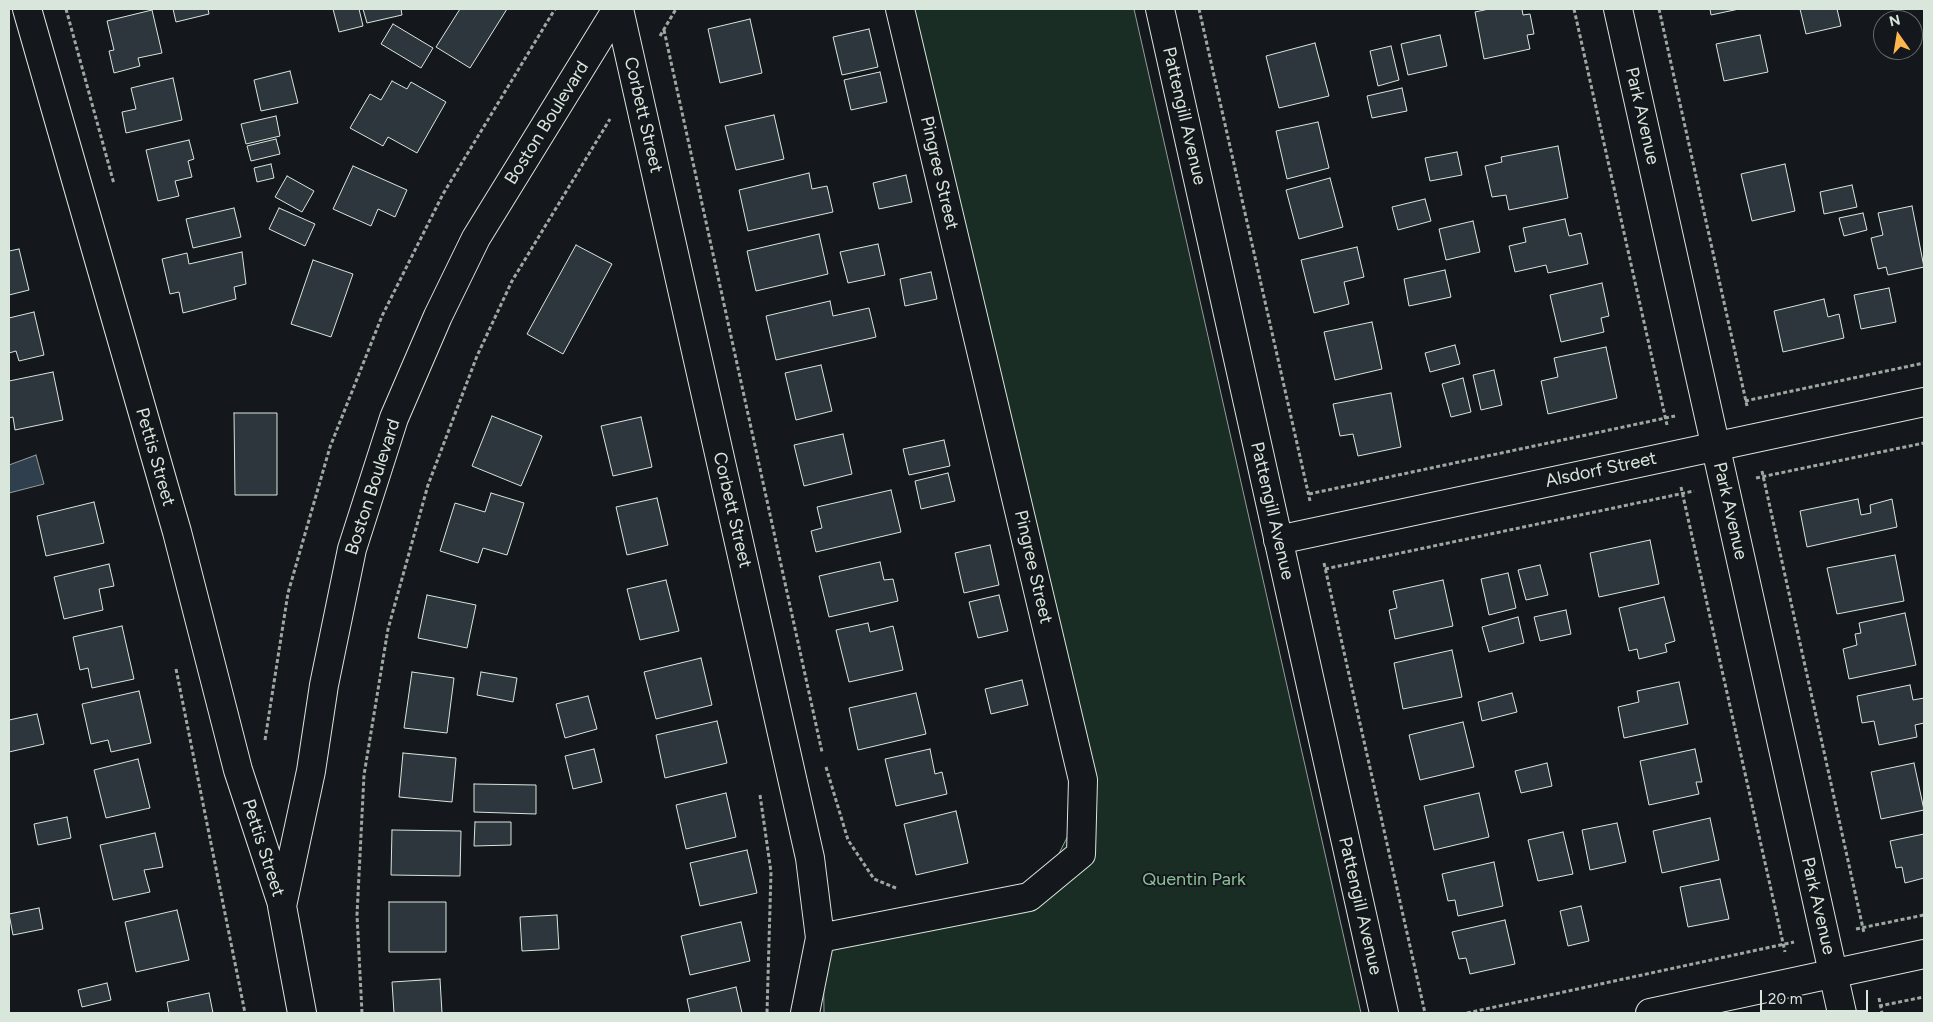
<!DOCTYPE html>
<html>
<head>
<meta charset="utf-8">
<style>
	body { margin:0 }
	#map { position:relative; width:1933px; height:1022px; overflow:hidden; background:#14181c; font-family:Figtree,sans-serif }
	canvas { display:block }
	.frame { position:absolute; inset:0; border:10px solid #d8e6dc; pointer-events:none }
	.north { position:absolute; left:1873px; top:10px; width:50px; height:50px; box-sizing:border-box; background:#14181c; border:1px solid #626a69; border-radius:50%; rotate:347deg; font-size:14px; font-weight:700; line-height:20px; text-align:center; color:#d8e6dc }
	.north::after { content:''; display:block; margin:auto; width:18px; height:22px; background:#ffb74d; clip-path:polygon(50% 0,100% 100%,50% 72%,0 100%) }
	.scale { position:absolute; left:1760px; top:990px; width:108px; height:22px; box-sizing:border-box; border:2px solid #d8e6dc; border-top:0; padding-left:6px; font-size:15px; line-height:18px; white-space:nowrap; color:#d8e6dc; -webkit-text-stroke:4px #14181c; paint-order:stroke }
</style>
</head>
<body>
<div id="map">
<canvas width="1933" height="1022"></canvas>
<div class="frame"></div>
<div class="north">N</div>
<div class="scale">20 m</div>
</div>
<script>
const ctx = document.querySelector('canvas').getContext('2d');
ctx.lineJoin = 'round';
function fill(path, color) {
  ctx.fillStyle = color;
  ctx.fill(path, 'evenodd');
}
function shape(rows) {
  const path = new Path2D();
  for (const r of rows) {
    path.moveTo(r[0], r[1]);
    for (let i = 2; i < r.length; i += 2) path.lineTo(r[i], r[i + 1]);
  }
  return path;
}
function strokePath(path, color, width, dash) {
  ctx.strokeStyle = color;
  ctx.lineWidth = width;
  ctx.lineCap = dash ? 'butt' : 'round';
  ctx.setLineDash(dash || []);
  ctx.stroke(path);
}
function write(font, color, halo, rows, align = 'center') {
  ctx.font = font + ' Figtree,sans-serif';
  ctx.lineWidth = 4;
  ctx.setLineDash([]);
  ctx.textBaseline = 'middle';
  ctx.strokeStyle = halo;
  ctx.fillStyle = color;
  for (const [text, x, y, turn = 0] of rows) {
    ctx.save();
    ctx.translate(x, y);
    ctx.rotate((+turn || 0) * Math.PI / 180);
    ctx.textAlign = isNaN(turn) ? turn : align;
    if (halo) ctx.strokeText(text, 0, 0);
    ctx.fillText(text, 0, 0);
    ctx.restore();
  }
}
const green = shape([
	[898,9,1134,9,1361,1013,824,1013,823,934,1042,887,1082,808,898,9]
]);
const water = shape([
	[36,455,44,484,9,493,9,465,36,455]
]);
const building = shape([
	[173,9,208,9,209,14,176,22,173,9],
	[333,9,359,9,363,26,339,32,333,9],
	[363,9,401,9,402,15,367,23,363,9],
	[460,9,507,9,470,68,436,47,460,9],
	[1489,9,1522,9,1523,15,1530,14,1534,34,1527,35,1530,49,1484,59,1475,12,1489,9],
	[1710,9,1739,9,1711,15,1710,9],
	[1800,9,1837,9,1841,26,1806,34,1800,9],
	[152,10,162,53,138,58,140,66,114,73,109,51,114,50,107,21,152,10],
	[750,19,762,73,720,83,708,29,750,19],
	[393,24,433,48,421,68,381,44,393,24],
	[869,29,878,67,842,75,833,37,869,29],
	[1440,35,1447,66,1408,75,1401,44,1440,35],
	[1760,35,1768,72,1724,81,1716,44,1760,35],
	[1315,43,1329,96,1279,108,1266,56,1315,43],
	[1391,46,1399,80,1378,86,1370,51,1391,46],
	[290,71,298,103,261,111,254,80,290,71],
	[880,72,887,102,851,110,844,80,880,72],
	[173,78,182,120,126,133,122,112,136,109,131,88,173,78],
	[392,81,407,89,411,82,446,102,417,153,388,137,383,146,350,128,370,94,381,100,392,81],
	[1402,88,1407,111,1372,118,1367,96,1402,88],
	[774,115,784,159,736,170,725,126,774,115],
	[276,116,280,136,246,144,241,124,276,116],
	[1318,122,1329,168,1287,179,1276,131,1318,122],
	[276,139,280,154,251,161,247,146,276,139],
	[189,140,194,159,188,161,192,177,175,181,179,196,158,201,146,150,189,140],
	[1558,146,1568,198,1509,210,1506,195,1492,197,1485,166,1502,162,1501,157,1558,146],
	[1457,152,1462,175,1430,181,1425,158,1457,152],
	[271,164,274,178,257,182,254,168,271,164],
	[1785,164,1795,211,1752,221,1741,174,1785,164],
	[353,166,407,190,395,217,378,209,371,226,333,209,353,166],
	[809,173,812,189,827,186,833,212,748,231,739,190,809,173],
	[906,175,912,202,879,209,873,183,906,175],
	[287,176,314,191,302,212,275,197,287,176],
	[1330,178,1343,227,1299,239,1286,190,1330,178],
	[1852,185,1857,207,1824,214,1820,192,1852,185],
	[1425,199,1431,221,1398,230,1392,207,1425,199],
	[1912,206,1924,267,1888,275,1886,267,1878,269,1871,238,1883,235,1878,213,1912,206],
	[234,208,241,237,193,248,186,219,234,208],
	[279,208,315,224,305,246,269,229,279,208],
	[1863,213,1867,230,1844,236,1839,218,1863,213],
	[1565,219,1569,236,1581,233,1588,264,1548,273,1546,265,1515,272,1509,246,1526,242,1523,228,1565,219],
	[1473,221,1480,252,1446,260,1439,229,1473,221],
	[819,234,828,274,756,291,747,251,819,234],
	[878,244,885,275,848,283,840,252,878,244],
	[576,245,612,264,563,354,527,334,576,245],
	[1357,247,1364,277,1344,282,1349,304,1314,313,1301,260,1357,247],
	[19,249,29,290,9,295,9,251,19,249],
	[242,252,246,284,234,287,236,299,183,313,179,292,170,294,162,259,187,253,189,264,242,252],
	[313,260,353,274,331,337,291,324,313,260],
	[1445,270,1451,297,1409,306,1404,279,1445,270],
	[931,272,937,299,905,306,900,279,931,272],
	[1602,283,1609,316,1601,318,1604,332,1561,342,1550,295,1602,283],
	[1889,288,1896,322,1861,329,1854,295,1889,288],
	[1824,299,1828,317,1839,314,1844,338,1783,352,1774,311,1824,299],
	[830,301,833,316,869,308,876,337,776,360,766,316,830,301],
	[34,312,44,355,19,361,16,351,9,353,9,318,34,312],
	[1372,322,1382,369,1335,380,1324,332,1372,322],
	[1455,345,1460,364,1430,372,1425,353,1455,345],
	[1606,347,1617,398,1548,414,1541,381,1558,377,1554,358,1606,347],
	[821,365,832,411,796,420,785,373,821,365],
	[1494,370,1502,405,1481,410,1473,375,1494,370],
	[53,372,63,420,15,430,13,417,9,418,9,381,53,372],
	[1463,378,1471,412,1451,417,1442,384,1463,378],
	[1391,393,1401,447,1358,456,1353,434,1340,436,1333,404,1391,393],
	[234,413,277,413,277,495,235,495,234,413],
	[492,416,542,436,521,486,472,466,492,416],
	[641,417,652,467,613,476,601,426,641,417],
	[843,434,852,474,804,486,794,445,843,434],
	[944,440,950,466,909,475,903,449,944,440],
	[948,473,955,501,921,509,915,481,948,473],
	[891,490,901,532,816,552,811,531,822,528,817,507,891,490],
	[491,493,524,503,507,555,483,548,478,563,440,551,455,503,485,512,491,493],
	[657,498,668,545,627,555,616,507,657,498],
	[1858,499,1861,515,1871,513,1870,505,1892,499,1897,527,1807,547,1800,511,1858,499],
	[94,502,104,543,46,556,37,516,94,502],
	[1650,540,1659,584,1599,597,1590,553,1650,540],
	[990,545,999,585,964,593,955,553,990,545],
	[1895,555,1904,601,1837,614,1827,568,1895,555],
	[880,562,884,580,893,579,898,601,829,617,819,576,880,562],
	[109,564,114,586,99,589,103,610,64,619,54,577,109,564],
	[1540,565,1548,595,1526,600,1518,570,1540,565],
	[1508,573,1516,608,1489,615,1481,579,1508,573],
	[666,580,679,631,640,640,627,589,666,580],
	[1443,580,1453,626,1395,639,1389,610,1397,608,1393,591,1443,580],
	[427,595,476,605,467,648,418,638,427,595],
	[999,595,1008,631,978,638,969,602,999,595],
	[1664,597,1675,641,1665,644,1667,652,1639,659,1637,649,1629,651,1619,608,1664,597],
	[1566,610,1571,634,1540,641,1534,617,1566,610],
	[1905,613,1916,665,1849,679,1843,649,1857,645,1855,634,1861,633,1859,623,1905,613],
	[1518,617,1524,643,1489,652,1482,627,1518,617],
	[868,623,870,632,893,626,903,670,849,682,836,630,868,623],
	[122,626,134,679,92,688,88,668,80,670,73,637,122,626],
	[1452,650,1462,697,1403,709,1394,663,1452,650],
	[701,658,712,705,656,719,644,672,701,658],
	[412,672,454,678,447,733,404,728,412,672],
	[481,672,517,678,513,702,477,695,481,672],
	[1022,680,1028,705,991,714,985,689,1022,680],
	[1679,682,1688,724,1624,738,1618,707,1639,702,1637,691,1679,682],
	[1910,685,1913,700,1924,698,1924,723,1915,725,1917,737,1879,745,1874,721,1862,723,1857,696,1910,685],
	[139,691,151,743,111,752,108,740,91,744,82,704,139,691],
	[916,693,926,734,858,750,849,708,916,693],
	[1512,693,1517,712,1482,721,1478,702,1512,693],
	[588,696,597,729,565,738,556,704,588,696],
	[37,714,44,744,9,752,9,720,37,714],
	[717,721,727,763,665,778,656,735,717,721],
	[1463,722,1474,767,1420,780,1409,735,1463,722],
	[594,749,602,782,573,789,565,756,594,749],
	[930,749,935,774,942,772,947,794,896,806,885,759,930,749],
	[1695,749,1702,782,1696,782,1699,794,1649,805,1640,761,1695,749],
	[403,753,456,758,452,802,399,797,403,753],
	[138,759,150,808,106,818,94,770,138,759],
	[1547,763,1552,786,1521,793,1515,771,1547,763],
	[1914,763,1924,810,1881,819,1871,772,1914,763],
	[474,784,536,785,536,814,474,812,474,784],
	[726,793,736,837,686,849,676,805,726,793],
	[1479,793,1489,837,1434,850,1424,806,1479,793],
	[956,811,968,863,916,875,904,824,956,811],
	[67,817,71,838,38,845,34,824,67,817],
	[1710,818,1719,860,1662,873,1653,831,1710,818],
	[475,822,511,822,511,845,474,846,475,822],
	[1617,823,1626,862,1590,870,1582,830,1617,823],
	[392,830,461,831,460,876,391,875,392,830],
	[1563,832,1573,874,1538,881,1528,840,1563,832],
	[155,833,163,867,144,870,150,892,113,900,100,845,155,833],
	[1924,834,1924,878,1905,883,1902,867,1896,868,1890,841,1924,834],
	[747,850,757,893,700,906,690,863,747,850],
	[1494,862,1503,906,1458,916,1455,900,1448,901,1442,874,1494,862],
	[1720,879,1729,919,1688,927,1680,887,1720,879],
	[389,902,446,902,446,952,389,952,389,902],
	[1581,906,1589,941,1568,946,1560,911,1581,906],
	[39,908,43,929,13,935,9,914,39,908],
	[177,910,189,960,136,972,125,922,177,910],
	[557,915,559,949,522,951,520,917,557,915],
	[1505,920,1515,964,1470,974,1466,958,1459,959,1452,932,1505,920],
	[741,922,750,961,690,975,681,936,741,922],
	[440,979,442,1013,394,1013,392,982,440,979],
	[107,983,111,1000,82,1007,78,990,107,983],
	[736,987,742,1013,690,1013,687,999,736,987],
	[209,993,213,1013,169,1013,167,1002,209,993]
]);
const path = shape([
	[66,9,114,184],
	[1199,9,1310,501],
	[1574,9,1667,425],
	[1659,9,1747,406],
	[664,30,822,752],
	[660,36,676,9],
	[1745,401,1924,363],
	[1762,471,1864,933],
	[1756,478,1924,443],
	[1681,487,1785,952],
	[1309,494,1675,416],
	[1324,563,1425,1013],
	[1325,569,1694,491],
	[176,669,245,1013],
	[265,740,288,593,330,447,382,316,443,194,555,9],
	[826,767,848,840,874,879,896,888],
	[760,795,771,872,767,1013],
	[1856,929,1924,915],
	[1879,998,1882,1013],
	[1879,1006,1924,997],
	[362,1013,357,915,364,775,388,629,428,485,477,356,512,281,610,119],
	[1467,1013,1794,942]
]);
const minor = shape([
	[27,9,177,532,238,770,282,904],
	[619,9,810,858,820,938,805,1013],
	[1160,9,1384,1013],
	[1618,9,1842,1013],
	[1278,540,1924,402],
	[820,938,1029,897,1081,854,1083,780,900,9],
	[302,1013,282,906,311,771,324,685,352,549,394,418,438,316,476,238,617,9],
	[1650,1013,1924,954]
]);
const streetNames = [
	["Corbett Street",643,115,77],
	["Pattengill Avenue",1184,116,77],
	["Park Avenue",1642,116,77],
	["Boston Boulevard",547,123,-58],
	["Pingree Street",939,173,77],
	["Pettis Street",155,457,74],
	["Alsdorf Street",1601,470,-12],
	["Boston Boulevard",373,487,-72],
	["Corbett Street",732,510,77],
	["Pattengill Avenue",1272,511,77],
	["Park Avenue",1730,511,77],
	["Pingree Street",1033,567,77],
	["Pettis Street",263,848,72],
	["Pattengill Avenue",1360,906,77],
	["Park Avenue",1818,906,77]
];
const parkNames = [
	["Quentin Park",1194,880]
];
fill(green, '#1a2d24');
strokePath(green, '#939e99', 1);
fill(water, '#2f3f4d');
strokePath(water, '#939e99', 1);
fill(building, '#2c363c');
strokePath(building, '#d8e6dc', 1);
strokePath(minor, '#d8e6dc', 30);
strokePath(path, '#9da8a2', 3, [4, 2.5]);
strokePath(minor, '#14181c', 28);
write('18px', '#d8e6dc', '#14181c', streetNames);
write('18px', '#8ac095', '#14181c', parkNames);
</script>
</body>
</html>
